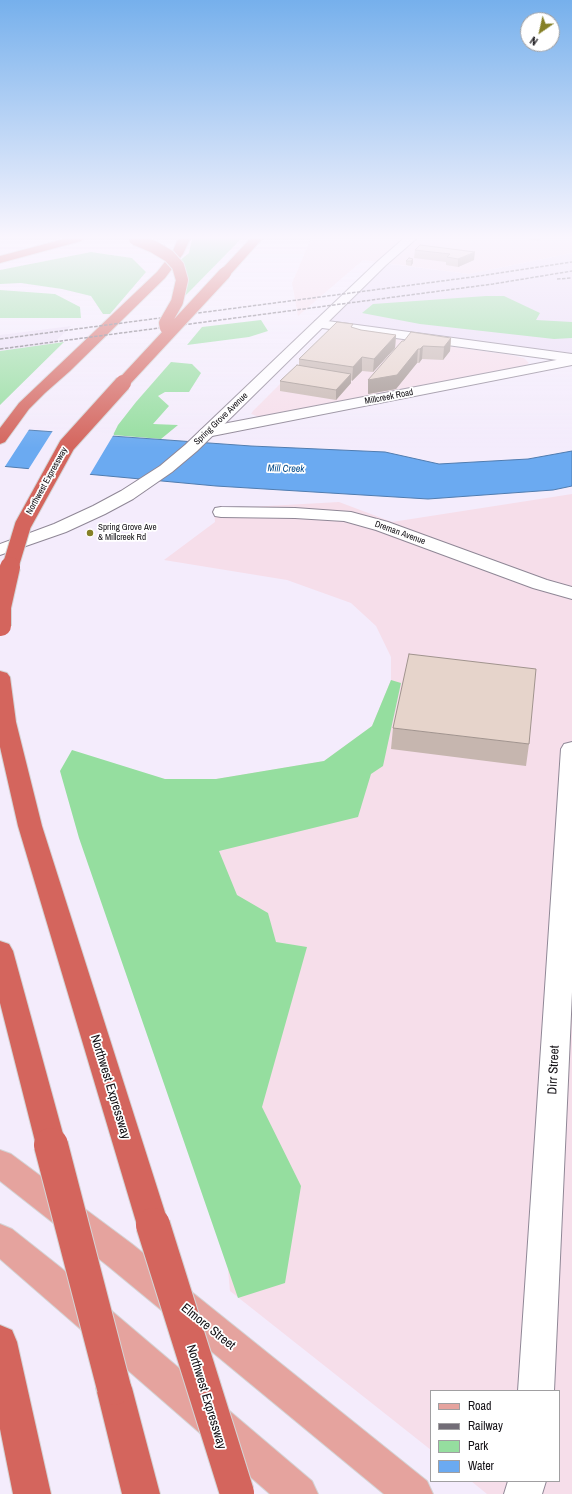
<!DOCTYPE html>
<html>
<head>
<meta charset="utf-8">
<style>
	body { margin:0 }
	#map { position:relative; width:572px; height:1494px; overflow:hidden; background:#f4ecfc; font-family:"Archivo Narrow",sans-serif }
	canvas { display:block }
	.legend { position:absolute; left:430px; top:1390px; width:130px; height:92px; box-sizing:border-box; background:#fff; border:1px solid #a09fa1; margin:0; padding:5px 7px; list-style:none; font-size:12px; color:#120f14 }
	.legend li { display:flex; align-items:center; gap:8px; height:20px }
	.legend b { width:20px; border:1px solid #a09fa1 }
	.north { position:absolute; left:520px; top:12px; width:40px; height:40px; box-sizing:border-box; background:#fff; border:1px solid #a09fa1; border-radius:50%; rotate:214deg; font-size:11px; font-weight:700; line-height:16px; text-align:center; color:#120f14 }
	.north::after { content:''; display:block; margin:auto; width:14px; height:18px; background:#858027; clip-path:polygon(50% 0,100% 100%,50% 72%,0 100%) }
</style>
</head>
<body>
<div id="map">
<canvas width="572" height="1494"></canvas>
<ul class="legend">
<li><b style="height:5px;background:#e5a39e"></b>Road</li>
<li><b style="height:5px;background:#726d77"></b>Railway</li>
<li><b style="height:11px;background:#95de9f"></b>Park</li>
<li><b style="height:11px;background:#6baaf1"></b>Water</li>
</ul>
<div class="north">N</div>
</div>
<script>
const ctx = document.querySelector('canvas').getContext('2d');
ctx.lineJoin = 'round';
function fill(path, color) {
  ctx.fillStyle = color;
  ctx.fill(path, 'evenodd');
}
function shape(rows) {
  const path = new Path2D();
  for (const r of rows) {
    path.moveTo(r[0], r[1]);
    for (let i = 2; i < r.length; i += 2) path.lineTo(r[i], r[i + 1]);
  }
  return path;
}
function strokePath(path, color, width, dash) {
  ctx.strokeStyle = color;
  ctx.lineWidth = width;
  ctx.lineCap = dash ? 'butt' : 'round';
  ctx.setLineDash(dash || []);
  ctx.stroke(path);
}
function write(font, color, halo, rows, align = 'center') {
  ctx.font = font + ' "Archivo Narrow",sans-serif';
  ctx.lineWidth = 3.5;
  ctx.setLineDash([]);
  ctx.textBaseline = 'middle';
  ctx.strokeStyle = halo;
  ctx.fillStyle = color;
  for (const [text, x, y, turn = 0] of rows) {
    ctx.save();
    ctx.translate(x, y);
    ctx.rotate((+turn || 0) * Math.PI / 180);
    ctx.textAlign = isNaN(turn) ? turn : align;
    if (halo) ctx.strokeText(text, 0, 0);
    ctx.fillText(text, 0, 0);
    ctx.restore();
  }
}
const industrial = shape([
	[311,239,572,239,572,253,469,274,363,260,298,316,292,283],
	[356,333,511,355,524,358,529,363,521,367,262,418,251,414,253,411,328,336],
	[572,494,572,1494,487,1494,471,1481,559,1481,559,1391,431,1391,431,1450,230,1291,189,852,179,779,216,779,324,761,372,726,391,680,391,657,376,626,351,603,287,580,164,560,215,522,214,509,339,502,392,522]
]);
const built = shape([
	[572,253,572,358,320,324,382,263,469,274],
	[71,326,53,344,0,351,0,335]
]);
const green = shape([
	[192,239,241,239,187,294,176,302,179,295,173,266,189,253],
	[91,252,132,258,146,272,110,314,103,314,91,296,62,289,21,283,0,284,0,270],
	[0,290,55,294,80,307,81,318,0,318],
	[486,296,504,296,540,313,536,320,572,322,572,338,554,339,420,324,362,313,373,304],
	[261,320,268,331,249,337,187,345,202,327],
	[64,342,0,405,0,351],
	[171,362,192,364,201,373,189,392,165,392,158,396,169,406,153,424,178,425,161,439,113,435,118,425,136,402],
	[391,680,401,683,383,766,371,774,358,817,219,851,237,895,268,913,276,942,307,947,262,1107,301,1186,285,1283,238,1298,79,838,60,771,72,750,165,779,216,779,324,761,372,726]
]);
const water = shape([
	[0,428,251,446,385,452,439,464,528,459,572,451,572,486,553,490,428,499,216,486,0,466,0,428]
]);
const pier = shape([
	[0,426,30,428,4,468,0,468],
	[54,429,114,434,89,476,28,470]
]);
const minor = shape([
	[320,320,572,354,572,362,315,327,314,324,315,321,320,320],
	[221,507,295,508,351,512,388,522,547,580,572,587,572,599,533,588,376,530,344,521,295,518,221,517,215,516,213,512,215,508,221,507],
	[572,742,572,992,554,1391,518,1391,561,749,564,744,572,742],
	[508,1481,546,1481,542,1494,504,1494,508,1481]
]);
const tertiary = shape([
	[572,357,572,365,207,437,202,435,199,432,202,429,207,427,572,357]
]);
const secondary = shape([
	[403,239,416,239,386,265,197,451,172,472,133,499,105,514,66,532,0,555,0,544,54,524,93,506,121,491,160,466,185,445,378,261,403,239]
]);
const primary = shape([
	[0,1150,11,1154,132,1244,427,1481,433,1494,384,1494,108,1266,0,1181,0,1150],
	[0,1224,12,1229,60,1267,312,1481,318,1494,270,1494,0,1259,0,1224]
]);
const motorway = shape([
	[64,239,83,239,81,241,0,263,0,256,64,239],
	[178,239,190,239,183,254,165,278,70,371,45,393,29,409,5,442,0,444,0,428,19,403,157,272,172,253,178,239],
	[250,239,262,239,229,276,221,276,219,273,221,270,250,239],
	[0,671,7,673,10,677,16,722,42,826,169,1225,164,1235,153,1240,142,1235,137,1225,18,826,0,747,0,671],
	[0,941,9,944,13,951,66,1145,62,1154,51,1158,40,1154,36,1145,0,1003,0,941],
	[0,1325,12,1330,17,1342,51,1494,13,1494,0,1429,0,1325],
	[114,1370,127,1375,132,1388,160,1494,122,1494,96,1388,101,1375,114,1370]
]);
const rail = shape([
	[557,279,572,278],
	[0,339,480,276,572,262],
	[0,349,493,284,572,271]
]);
const motorwayBridgeFar3 = shape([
	[135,239,154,247,169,256,178,266,182,280,177,302,165,323,166,328],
	[122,384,225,273]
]);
const motorwayBridgeFar2 = shape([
	[10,568,23,525,67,445,123,383]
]);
const motorwayBridgeFar1 = shape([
	[1,626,1,607,10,567]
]);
const motorwayBridge = shape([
	[51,1145,114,1388],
	[153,1225,237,1493]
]);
const wall = shape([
	[526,239,541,239,538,241],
	[420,245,474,260,458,267,446,265,446,262,414,258,415,250],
	[413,259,413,263,411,266,406,265,406,261],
	[353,328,361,330,396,335,395,348,373,372,362,371,352,381,351,380,351,383,336,400,280,391,280,381,299,366,299,359],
	[451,338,450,351,443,360,422,359,419,363,417,363,396,389,368,394,404,341],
	[393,728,529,744,526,766,391,749]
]);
const shadedWall = shape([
	[475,252,474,260,458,267,458,259],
	[413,259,413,263,411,266,411,261],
	[396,335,395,348,373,372,374,359],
	[451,338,450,351,443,360,444,347],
	[423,346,422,359,419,363,420,349],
	[418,349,417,363,396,389,368,394,368,380],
	[362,357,362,371,352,381,353,367],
	[351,374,351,383,336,400,336,390]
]);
const building = shape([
	[420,245,475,252,458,259,447,257,450,254,415,250,420,245],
	[409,258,413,259,411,261,406,261,409,258],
	[337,322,353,324,351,327,361,330,396,335,374,359,362,357,353,367,299,359,337,322],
	[411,332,451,338,444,347,423,346,420,349,418,349,397,375,368,380,402,341,404,341,411,332],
	[297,365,351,374,336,390,280,381,297,365],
	[409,654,536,669,529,744,393,728,409,654]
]);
const markers = [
	[90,533,4,"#858027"]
];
const farStreetnames = [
	["Millcreek Road",389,397,-11],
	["Spring Grove Avenue",221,419,-44],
	["Northwest Expressway",47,481,-61],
	["Dreman Avenue",400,533,20]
];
const farPoinames = [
	["Spring Grove Ave",98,528],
	["& Millcreek Rd",98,538]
];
const farWaternames = [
	["Mill Creek",286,469,1]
];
const nearStreetnames = [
	["Dirr Street",554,1070,-87],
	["Northwest Expressway",110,1087,73],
	["Elmore Street",208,1327,39],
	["Northwest Expressway",206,1397,73]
];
fill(industrial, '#f6deea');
fill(built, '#eadef5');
fill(green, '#95de9f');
fill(water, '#6baaf1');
strokePath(water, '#507caf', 1);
fill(pier, '#f4ecfc');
strokePath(minor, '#8f8796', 2);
strokePath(tertiary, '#8f8796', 2);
strokePath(secondary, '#8f8796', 2);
strokePath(primary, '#d4d4d5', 2);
strokePath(motorway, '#d4d4d5', 2);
fill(minor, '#fff');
fill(tertiary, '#fff');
fill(secondary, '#fff');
fill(primary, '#e5a39e');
fill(motorway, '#d4655d');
strokePath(rail, '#726d77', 1.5, [3.5, 1.5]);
strokePath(motorwayBridgeFar3, '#d4d4d5', 14, []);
strokePath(motorwayBridgeFar2, '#d4d4d5', 18, []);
strokePath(motorwayBridgeFar1, '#d4d4d5', 22, []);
strokePath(motorwayBridge, '#d4d4d5', 36, []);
strokePath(motorwayBridgeFar3, '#d4655d', 12);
strokePath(motorwayBridgeFar2, '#d4655d', 16);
strokePath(motorwayBridgeFar1, '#d4655d', 20);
strokePath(motorwayBridge, '#d4655d', 34);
fill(wall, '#c6b6af');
fill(shadedWall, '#a1948e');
fill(building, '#e6d4cb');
strokePath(building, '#a1948e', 1);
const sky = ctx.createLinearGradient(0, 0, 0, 448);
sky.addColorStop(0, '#76b0ec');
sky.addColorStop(0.53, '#faf6fe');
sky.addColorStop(1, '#faf6fe00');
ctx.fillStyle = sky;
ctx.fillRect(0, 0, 572, 448);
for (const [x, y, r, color] of markers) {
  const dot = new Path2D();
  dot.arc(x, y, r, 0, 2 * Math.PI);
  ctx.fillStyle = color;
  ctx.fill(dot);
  strokePath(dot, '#fff', 1.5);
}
write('9px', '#120f14', '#fff', farStreetnames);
write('9px', '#120f14', '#fff', farPoinames, 'left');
write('italic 10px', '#064c8b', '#fff', farWaternames);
write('13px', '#120f14', '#fff', nearStreetnames);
</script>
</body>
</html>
